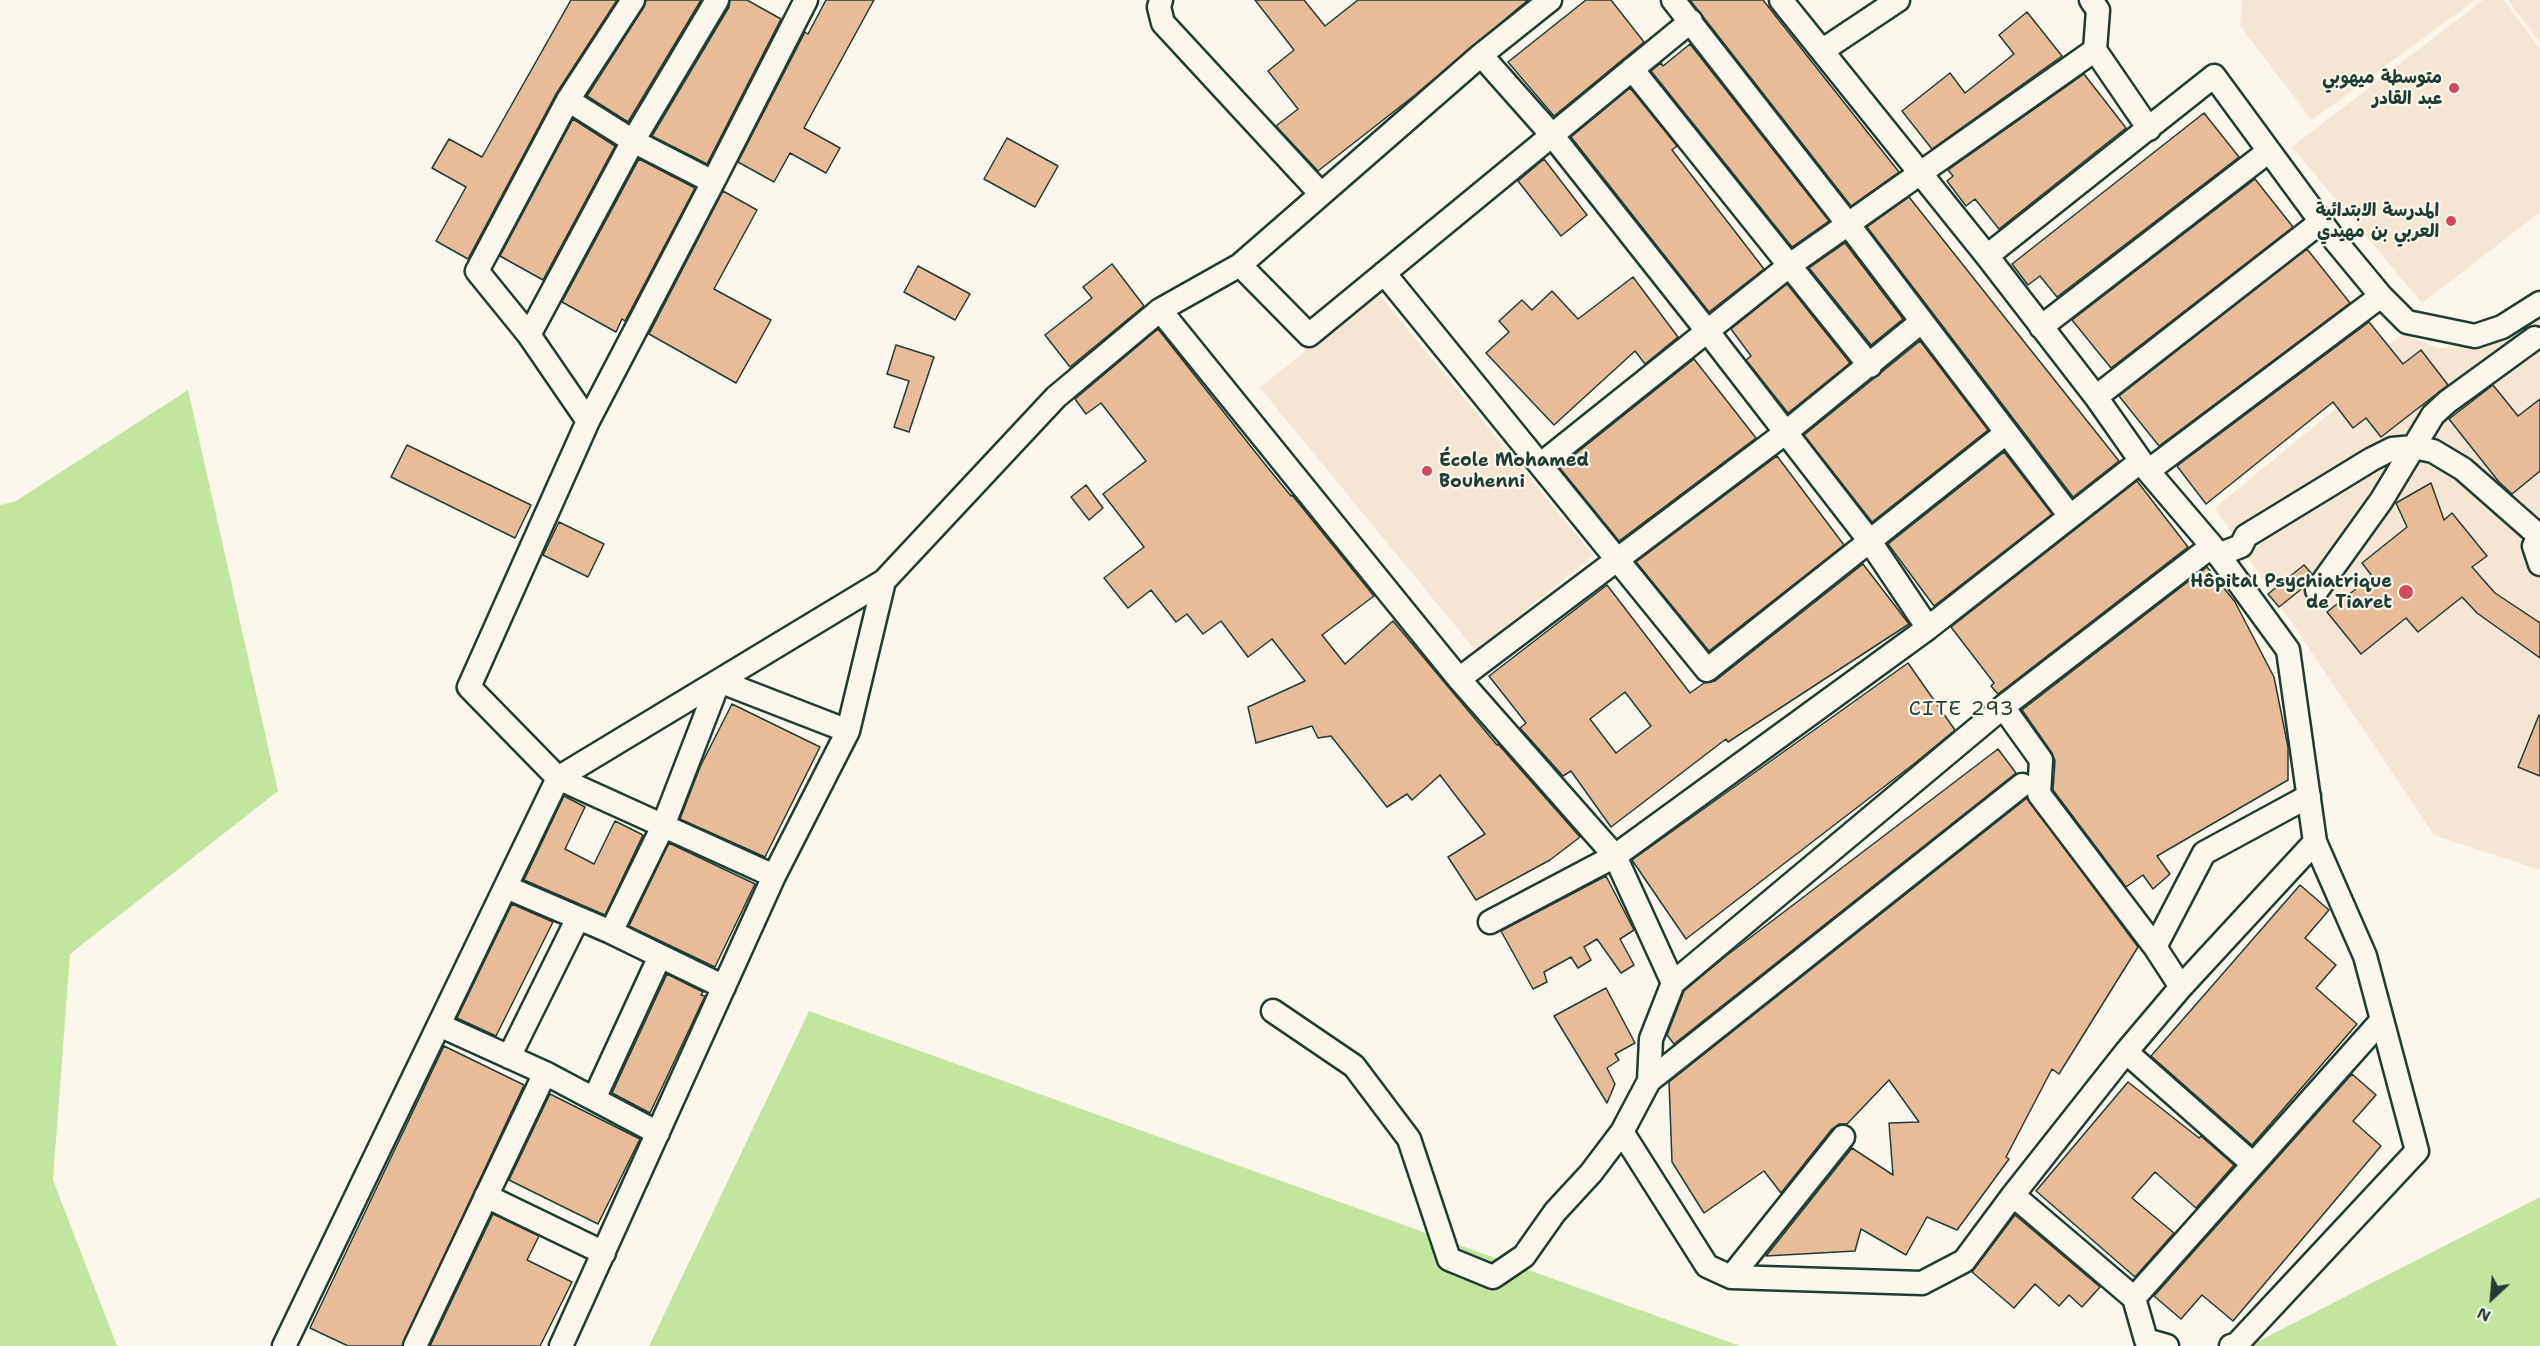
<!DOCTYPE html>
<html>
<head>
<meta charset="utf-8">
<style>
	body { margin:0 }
	#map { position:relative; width:2540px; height:1346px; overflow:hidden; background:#fbf7ec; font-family:"Shantell Sans",sans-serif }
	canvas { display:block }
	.north { position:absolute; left:2462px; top:1268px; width:60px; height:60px; -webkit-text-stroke:4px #fbf7ec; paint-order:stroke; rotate:206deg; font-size:16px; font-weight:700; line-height:24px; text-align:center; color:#1f3d34 }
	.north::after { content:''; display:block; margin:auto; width:21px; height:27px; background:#1f3d34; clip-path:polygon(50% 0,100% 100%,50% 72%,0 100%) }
</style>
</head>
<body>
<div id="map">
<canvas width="2540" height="1346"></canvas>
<div class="north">N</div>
</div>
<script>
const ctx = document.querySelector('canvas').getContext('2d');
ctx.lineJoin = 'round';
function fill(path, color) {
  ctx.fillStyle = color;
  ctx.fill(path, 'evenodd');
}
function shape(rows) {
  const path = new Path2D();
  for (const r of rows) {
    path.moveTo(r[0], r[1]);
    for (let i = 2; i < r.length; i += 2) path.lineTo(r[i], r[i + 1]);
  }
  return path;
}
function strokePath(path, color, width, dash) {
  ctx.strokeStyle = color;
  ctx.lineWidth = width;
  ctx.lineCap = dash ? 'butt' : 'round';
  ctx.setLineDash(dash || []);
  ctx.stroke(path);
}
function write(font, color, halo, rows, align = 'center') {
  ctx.font = font + ' "Shantell Sans","Playpen Sans Arabic",sans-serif';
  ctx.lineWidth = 4.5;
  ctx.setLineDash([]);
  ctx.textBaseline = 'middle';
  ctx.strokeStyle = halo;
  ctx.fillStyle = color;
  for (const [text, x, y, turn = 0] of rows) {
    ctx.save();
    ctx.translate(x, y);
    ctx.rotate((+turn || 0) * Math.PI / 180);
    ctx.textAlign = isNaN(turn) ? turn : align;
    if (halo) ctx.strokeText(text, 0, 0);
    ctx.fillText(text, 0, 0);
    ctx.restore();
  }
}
const built = shape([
	[2242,0,2475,0,2312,120,2240,26],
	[2483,0,2504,0,2540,49,2540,212,2422,303,2292,147],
	[2508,0,2540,0,2540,43],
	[1377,292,1593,555,1476,651,1260,388],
	[2540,305,2540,870,2434,835,2215,508,2369,381,2359,367,2403,334,2438,348,2472,347,2508,330]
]);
const green = shape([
	[188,390,278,791,70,954,53,1180,117,1346,0,1346,0,505,16,501],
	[809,1011,1740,1346,649,1346],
	[2540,1197,2540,1346,2249,1346]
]);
const building = shape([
	[571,0,617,0,556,94,468,259,436,241,466,187,432,168,449,139,482,157,571,0],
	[646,0,701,0,628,122,587,96,644,7,646,0],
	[730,0,747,0,781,19,707,164,652,136,729,7,730,0],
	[826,0,874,0,804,128,840,148,826,173,790,153,774,182,738,162,805,32,808,34,826,0],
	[1255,0,1304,0,1325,26,1358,0,1528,0,1415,95,1318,171,1276,126,1298,109,1268,71,1294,50,1255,0],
	[1586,0,1611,0,1644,42,1554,116,1508,62,1586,0],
	[1690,0,1763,0,1899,172,1851,206,1690,0],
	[2027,12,2062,56,1932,149,1902,111,1950,73,1965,93,2014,54,1999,35,2027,12],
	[1690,44,1829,221,1792,247,1651,71,1661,63,1663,66,1690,44],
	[2084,74,2126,128,1999,229,1975,199,1966,206,1947,181,1953,176,1948,170,2084,74],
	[1630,88,1677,146,1672,150,1764,269,1709,312,1571,137,1630,88],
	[2204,113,2239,157,2057,297,2040,276,2028,285,2012,264,2204,113],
	[573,119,615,146,543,280,500,256,573,119],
	[1007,138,1058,166,1035,207,984,179,1007,138],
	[639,159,695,188,625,321,622,319,616,332,562,302,639,159],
	[1544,159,1587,215,1561,236,1518,181,1544,159],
	[2255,179,2293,227,2111,368,2072,320,2255,179],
	[723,191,757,210,714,289,771,320,736,383,649,334,723,191],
	[1909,197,2119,461,2073,497,1867,227,1909,197],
	[1845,243,1903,319,1871,345,1809,268,1845,243],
	[2307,249,2350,303,2159,446,2119,396,2307,249],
	[1112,264,1144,306,1070,367,1045,335,1092,298,1083,287,1112,264],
	[918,266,970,294,955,320,904,292,918,266],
	[1633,277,1678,337,1645,364,1635,351,1554,425,1486,353,1509,332,1499,321,1522,300,1532,310,1552,291,1578,319,1633,277],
	[1787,284,1850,363,1788,413,1746,360,1751,356,1731,329,1787,284],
	[2369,322,2403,364,2421,350,2448,385,2381,437,2366,418,2353,428,2333,402,2206,504,2177,466,2369,322],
	[1158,329,1264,463,1291,496,1292,495,1374,596,1322,635,1345,664,1393,621,1497,745,1498,744,1580,837,1550,860,1476,900,1448,857,1485,834,1440,775,1412,800,1407,794,1387,807,1331,736,1318,738,1312,726,1256,743,1248,707,1305,681,1272,639,1248,657,1221,621,1203,634,1187,614,1176,622,1151,590,1128,608,1104,578,1144,547,1103,494,1146,461,1101,403,1086,414,1075,399,1158,329],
	[1920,341,1988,430,1872,522,1804,435,1920,341],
	[896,345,934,357,909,432,894,427,909,381,887,374,896,345],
	[1694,359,1756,438,1619,541,1559,467,1694,359],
	[2493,385,2518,416,2540,399,2540,471,2512,494,2499,482,2449,419,2493,385],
	[407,445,531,505,515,538,391,477,407,445],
	[2004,452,2052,514,1934,606,1888,544,2004,452],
	[1777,456,1844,545,1709,651,1636,562,1777,456],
	[2137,481,2188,547,1998,694,1991,686,1994,683,1951,627,2137,481],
	[2431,483,2444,520,2452,513,2487,556,2472,567,2495,593,2540,623,2540,658,2477,613,2462,597,2418,632,2406,618,2361,654,2327,612,2372,576,2362,563,2407,527,2396,503,2431,483],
	[1086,485,1103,508,1089,520,1071,497,1086,485],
	[559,522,604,544,588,577,543,555,559,522],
	[1863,564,1909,624,1728,742,1726,739,1611,827,1571,771,1563,776,1520,728,1526,723,1489,676,1607,585,1690,693,1704,683,1715,681,1863,564],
	[1625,692,1651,726,1616,753,1590,719,1625,692],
	[2304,565,2312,574,2304,587,2279,607,2268,594,2304,565],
	[2207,567,2235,602,2274,677,2288,747,2288,780,2157,856,2170,874,2153,889,2143,875,2126,887,2053,790,2055,761,2052,753,2022,710,2207,567],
	[1908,663,1955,730,1915,763,1686,939,1632,860,1908,663],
	[732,704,820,747,765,857,680,819,700,767,732,704],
	[2539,715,2540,716,2540,776,2518,767,2539,715],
	[1998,749,2016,773,1674,1044,1667,1035,1684,991,1726,956,1998,749],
	[564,796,585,807,565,849,594,864,615,821,643,835,605,915,524,880,564,796],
	[2027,798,2138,947,2059,1074,2052,1069,2006,1157,2009,1159,1957,1230,1927,1217,1906,1255,1861,1229,1855,1251,1766,1256,1852,1148,1893,1175,1889,1123,1919,1122,1889,1080,1847,1124,1839,1124,1832,1129,1781,1193,1764,1171,1704,1213,1672,1162,1669,1082,2027,798],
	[669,843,755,884,715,967,629,926,669,843],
	[1606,876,1634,930,1620,939,1634,965,1621,973,1597,939,1584,947,1591,960,1578,968,1571,957,1544,972,1547,982,1533,989,1501,931,1606,876],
	[2300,885,2329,910,2305,938,2336,965,2316,988,2357,1024,2252,1145,2151,1056,2300,885],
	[512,904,553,922,496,1036,457,1018,512,904],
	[667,974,703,992,701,995,705,996,650,1113,612,1093,667,974],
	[1606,988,1635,1043,1615,1054,1619,1060,1607,1068,1615,1084,1607,1103,1554,1016,1606,988],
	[444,1046,524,1085,402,1346,348,1346,310,1328,444,1046],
	[2352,1074,2376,1095,2353,1121,2381,1146,2233,1321,2202,1295,2181,1319,2154,1296,2352,1074],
	[2128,1082,2199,1138,2201,1136,2234,1165,2196,1208,2155,1172,2132,1198,2174,1233,2135,1277,2036,1191,2128,1082],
	[550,1094,640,1139,598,1224,509,1180,550,1094],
	[493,1214,539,1236,527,1260,572,1282,540,1346,430,1346,493,1214],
	[2015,1215,2100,1287,2082,1307,2069,1295,2059,1306,2035,1284,2014,1308,1972,1272,2015,1215]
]);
const minor = shape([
	[1161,0,1159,7,1163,23,1321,194],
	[1673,0,1848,224,2070,516],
	[1823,50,1898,0],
	[2095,50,2149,129],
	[1481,55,1552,135,1708,332,1869,540,1928,628],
	[1632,69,1870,366],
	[568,100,633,141,713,182,806,0],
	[713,182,588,421,469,687,558,778,774,876],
	[1987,256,2214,76,2333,238,2381,296,2407,322,2475,336,2502,327,2540,303],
	[1240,265,1309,335,1691,21],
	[1384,273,1707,670,2006,433],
	[1160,310,1459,679,1615,856,1673,983,1651,1039,1649,1081,1622,1132,1707,1266,1731,1277,1922,1283,1964,1261,2013,1195,2126,1052,2181,987,2315,842,2288,650,2212,546,2148,471,2096,397,1987,256,1781,0],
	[2041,327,2269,151],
	[529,335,633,141,717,0],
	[2096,397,2322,221],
	[588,421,529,335,477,271,568,100,633,0],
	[1541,464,1790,265,2095,50,2098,10,2091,0],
	[2148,471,2381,296],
	[2540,533,2534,546,2540,564],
	[2218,555,2241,546,2246,536,2372,459,2392,449,2413,447,2433,451,2463,469,2538,535],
	[2317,590,2381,501,2433,415,2447,402,2535,338],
	[1459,679,1785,433,1921,322],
	[2003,707,2041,760,2039,794,2155,947,2181,987],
	[506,887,611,932],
	[1490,922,1615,856,1928,628,2141,461],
	[2155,947,2204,853,2309,796],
	[1673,983,2003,707,2212,546],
	[724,987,611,932,663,826,719,681,848,731],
	[1273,1011,1354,1066,1409,1139,1449,1259,1493,1277,1524,1256,1555,1212,1591,1173,1622,1132],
	[439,1025,545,1073,658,1133],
	[2126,1052,2253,1164],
	[509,1057,578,918],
	[1649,1081,2022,785],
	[594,1099,660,956],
	[2013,1195,2134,1298,2146,1340,2167,1346],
	[486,1196,604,1253],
	[1731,1277,1843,1137],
	[2134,1298,2382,1020],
	[284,1346,558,778,884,581,1056,397,1160,310,1240,265,1481,55,1550,0],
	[415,1346,545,1073],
	[561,1346,774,876,848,731,884,581],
	[2231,1346,2237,1344,2417,1151,2365,956,2315,842]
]);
const markers = [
	[2454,88,6,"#d1495b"],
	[2451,221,6,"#d1495b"],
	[1427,471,6,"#d1495b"],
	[2406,592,8,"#d1495b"]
];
const poiNames = [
	["متوسطة ميهوبي",2442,78],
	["عبد القادر",2442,99],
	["المدرسة الابتدائية",2439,211],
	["العربي بن مهيدي",2439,232],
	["École Mohamed",1439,461,"left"],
	["Bouhenni",1439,482,"left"],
	["Hôpital Psychiatrique",2392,582],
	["de Tiaret",2392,603]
];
const neighbourhoodNames = [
	["CITE 293",1962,710]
];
fill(built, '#f5e5d3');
fill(green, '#c2e69f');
fill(building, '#e8bc98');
strokePath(building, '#1f3d34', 1.5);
strokePath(minor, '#1f3d34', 27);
strokePath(minor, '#fbf7ec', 22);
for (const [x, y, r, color] of markers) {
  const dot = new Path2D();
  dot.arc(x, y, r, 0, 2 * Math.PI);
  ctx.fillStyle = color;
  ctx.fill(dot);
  strokePath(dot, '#fbf7ec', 2);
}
write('bold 18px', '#1f3d34', '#fbf7ec', poiNames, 'right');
ctx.letterSpacing = '1.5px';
write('20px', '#1f3d34', '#fbf7ec', neighbourhoodNames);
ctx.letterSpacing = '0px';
</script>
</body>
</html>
